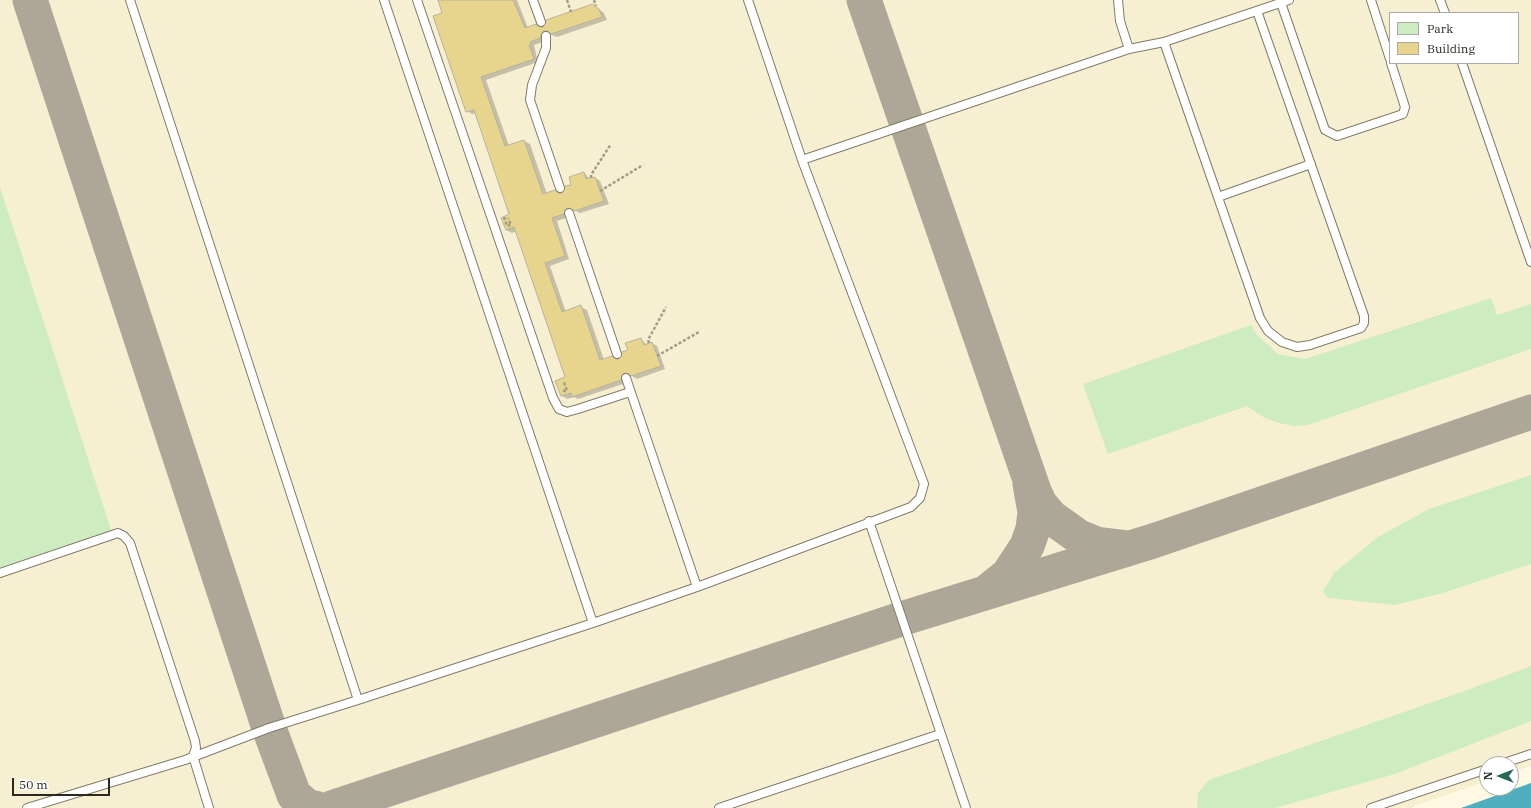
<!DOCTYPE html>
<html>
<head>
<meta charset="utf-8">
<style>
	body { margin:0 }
	#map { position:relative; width:1531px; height:808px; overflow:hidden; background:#fff9e3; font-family:"IBM Plex Serif",serif }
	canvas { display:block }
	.legend { position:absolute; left:1389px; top:12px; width:130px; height:52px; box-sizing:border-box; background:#fff; border:1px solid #aaa9a5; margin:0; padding:5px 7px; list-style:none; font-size:12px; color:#2a281f }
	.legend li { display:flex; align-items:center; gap:8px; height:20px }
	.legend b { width:20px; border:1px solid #aaa9a5 }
	.north { position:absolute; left:1479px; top:756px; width:40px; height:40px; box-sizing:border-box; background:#fff; border:1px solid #aaa9a5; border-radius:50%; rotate:270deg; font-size:11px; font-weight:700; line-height:16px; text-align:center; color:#2a281f }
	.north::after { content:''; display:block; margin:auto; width:14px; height:18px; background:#266858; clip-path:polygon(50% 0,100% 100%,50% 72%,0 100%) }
	.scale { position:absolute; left:12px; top:778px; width:98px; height:18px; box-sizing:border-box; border:2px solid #2a281f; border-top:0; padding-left:5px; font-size:12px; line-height:14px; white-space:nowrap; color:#2a281f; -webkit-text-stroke:3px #fff; paint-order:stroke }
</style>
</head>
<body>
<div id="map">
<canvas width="1531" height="808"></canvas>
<ul class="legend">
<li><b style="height:11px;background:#cdecc2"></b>Park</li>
<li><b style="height:11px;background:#e7d58e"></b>Building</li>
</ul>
<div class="north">N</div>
<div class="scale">50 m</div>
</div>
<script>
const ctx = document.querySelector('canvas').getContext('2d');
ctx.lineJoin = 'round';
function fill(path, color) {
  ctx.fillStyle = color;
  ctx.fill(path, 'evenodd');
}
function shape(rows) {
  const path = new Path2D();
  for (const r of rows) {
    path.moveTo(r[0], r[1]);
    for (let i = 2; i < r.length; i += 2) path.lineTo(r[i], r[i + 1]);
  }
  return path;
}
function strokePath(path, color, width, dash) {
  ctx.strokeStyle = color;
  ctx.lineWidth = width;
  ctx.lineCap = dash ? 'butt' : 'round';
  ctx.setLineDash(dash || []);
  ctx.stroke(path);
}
const built = shape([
	[0,0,1531,0,1531,766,1511,773,1511,764,1487,764,1487,781,1409,808,0,808],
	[1390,13,1518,13,1518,63,1390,63]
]);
const green = shape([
	[0,187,113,536,0,573],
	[1491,298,1497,315,1531,304,1531,349,1308,425,1294,426,1279,423,1265,418,1247,406,1108,454,1083,384,1251,325,1257,335,1278,354,1305,359],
	[1531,475,1531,564,1443,593,1395,605,1328,598,1323,591,1334,573,1378,537,1429,509],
	[1531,666,1531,721,1395,774,1275,808,1197,808,1198,793,1209,780,1467,690]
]);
const water = shape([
	[1531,766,1531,808,1409,808,1487,788,1511,788]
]);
const pier = shape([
	[1531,766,1531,783,1461,808,1409,808,1487,781,1487,788,1511,788,1511,773]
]);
const shadow = shape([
	[439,0,517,0,528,28,541,28,593,5,604,13,607,20,557,37,549,34,546,41,534,45,538,62,486,80,509,146,524,141,530,144,547,194,563,194,584,173,590,179,595,178,600,181,609,204,580,213,574,210,570,213,569,217,557,221,569,259,550,266,566,312,581,307,587,310,604,360,620,360,641,339,647,345,652,343,657,346,665,369,637,379,630,375,627,378,626,383,578,399,574,397,567,399,562,396,557,381,566,378,516,231,512,233,506,230,511,215,476,113,472,114,467,111]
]);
const taxiway = shape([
	[30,0,269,728,294,795,308,807,315,808],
	[864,0,1034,491,1040,504,1051,517,1079,537,1096,544,1129,548],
	[988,591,1008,575,1027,546,1033,529,1035,512,1030,484],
	[331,808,901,619,1153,541,1531,412]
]);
const building = shape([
	[438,0,513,0,525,28,536,24,540,27,543,27,546,20,593,4,599,9,602,17,551,34,548,31,543,31,540,38,530,42,531,44,529,45,534,59,481,77,505,146,524,140,543,194,555,190,559,193,562,193,565,186,571,185,569,177,584,172,586,179,595,177,604,201,574,211,568,208,565,210,564,214,552,218,565,256,545,263,562,312,581,305,600,360,612,356,616,359,619,359,622,352,628,350,625,343,641,338,644,345,652,342,661,366,631,376,629,374,625,373,622,375,621,380,572,397,571,393,561,396,555,381,565,377,514,227,506,230,501,218,509,214,474,110,466,112,433,16,442,13,438,0]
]);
const path = shape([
	[567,0,571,12],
	[594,0,596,6],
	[591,178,591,175,611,144],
	[600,191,643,165],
	[504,217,507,226,511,225,508,218],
	[649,343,648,340,666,307],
	[657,356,699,332],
	[563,391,567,391,564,382]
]);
const lane = shape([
	[130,0,358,700,593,623],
	[384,0,593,623,697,587],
	[417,0,553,398,559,409,567,412,578,409,630,392],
	[533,0,541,22],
	[1118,0,1120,21,1129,49],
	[1371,0,1390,59],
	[1440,0,1445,13],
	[1281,3,1325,130,1337,136,1403,114,1405,107,1391,63],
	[546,36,546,48,532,85,530,100,560,188],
	[1164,42,1260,318,1268,331,1282,342,1297,347,1310,345,1361,328,1364,323,1364,316,1257,11],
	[1462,63,1531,262],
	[802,160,1129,49,1164,42,1289,0],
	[1218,197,1311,164],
	[569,213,617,354],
	[626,378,697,587,911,507,920,498,924,484,802,160,748,0],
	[869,521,966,808],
	[0,573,118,533,124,536,130,543,195,741,196,748,193,756,209,808],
	[1501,764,1531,754],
	[27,808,185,760,269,728,358,700],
	[719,808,940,734],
	[1371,808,1487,769]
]);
fill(built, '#f7efd2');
fill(green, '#cdecc2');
fill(water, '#4fafbf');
fill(pier, '#fff9e3');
fill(shadow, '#0003');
strokePath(taxiway, '#aca796', 35);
fill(building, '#e7d58e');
strokePath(building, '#b8b39e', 1);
strokePath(lane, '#807b67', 10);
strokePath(path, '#a19d8d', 2.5, [3, 2]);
strokePath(lane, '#fff', 8);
</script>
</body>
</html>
